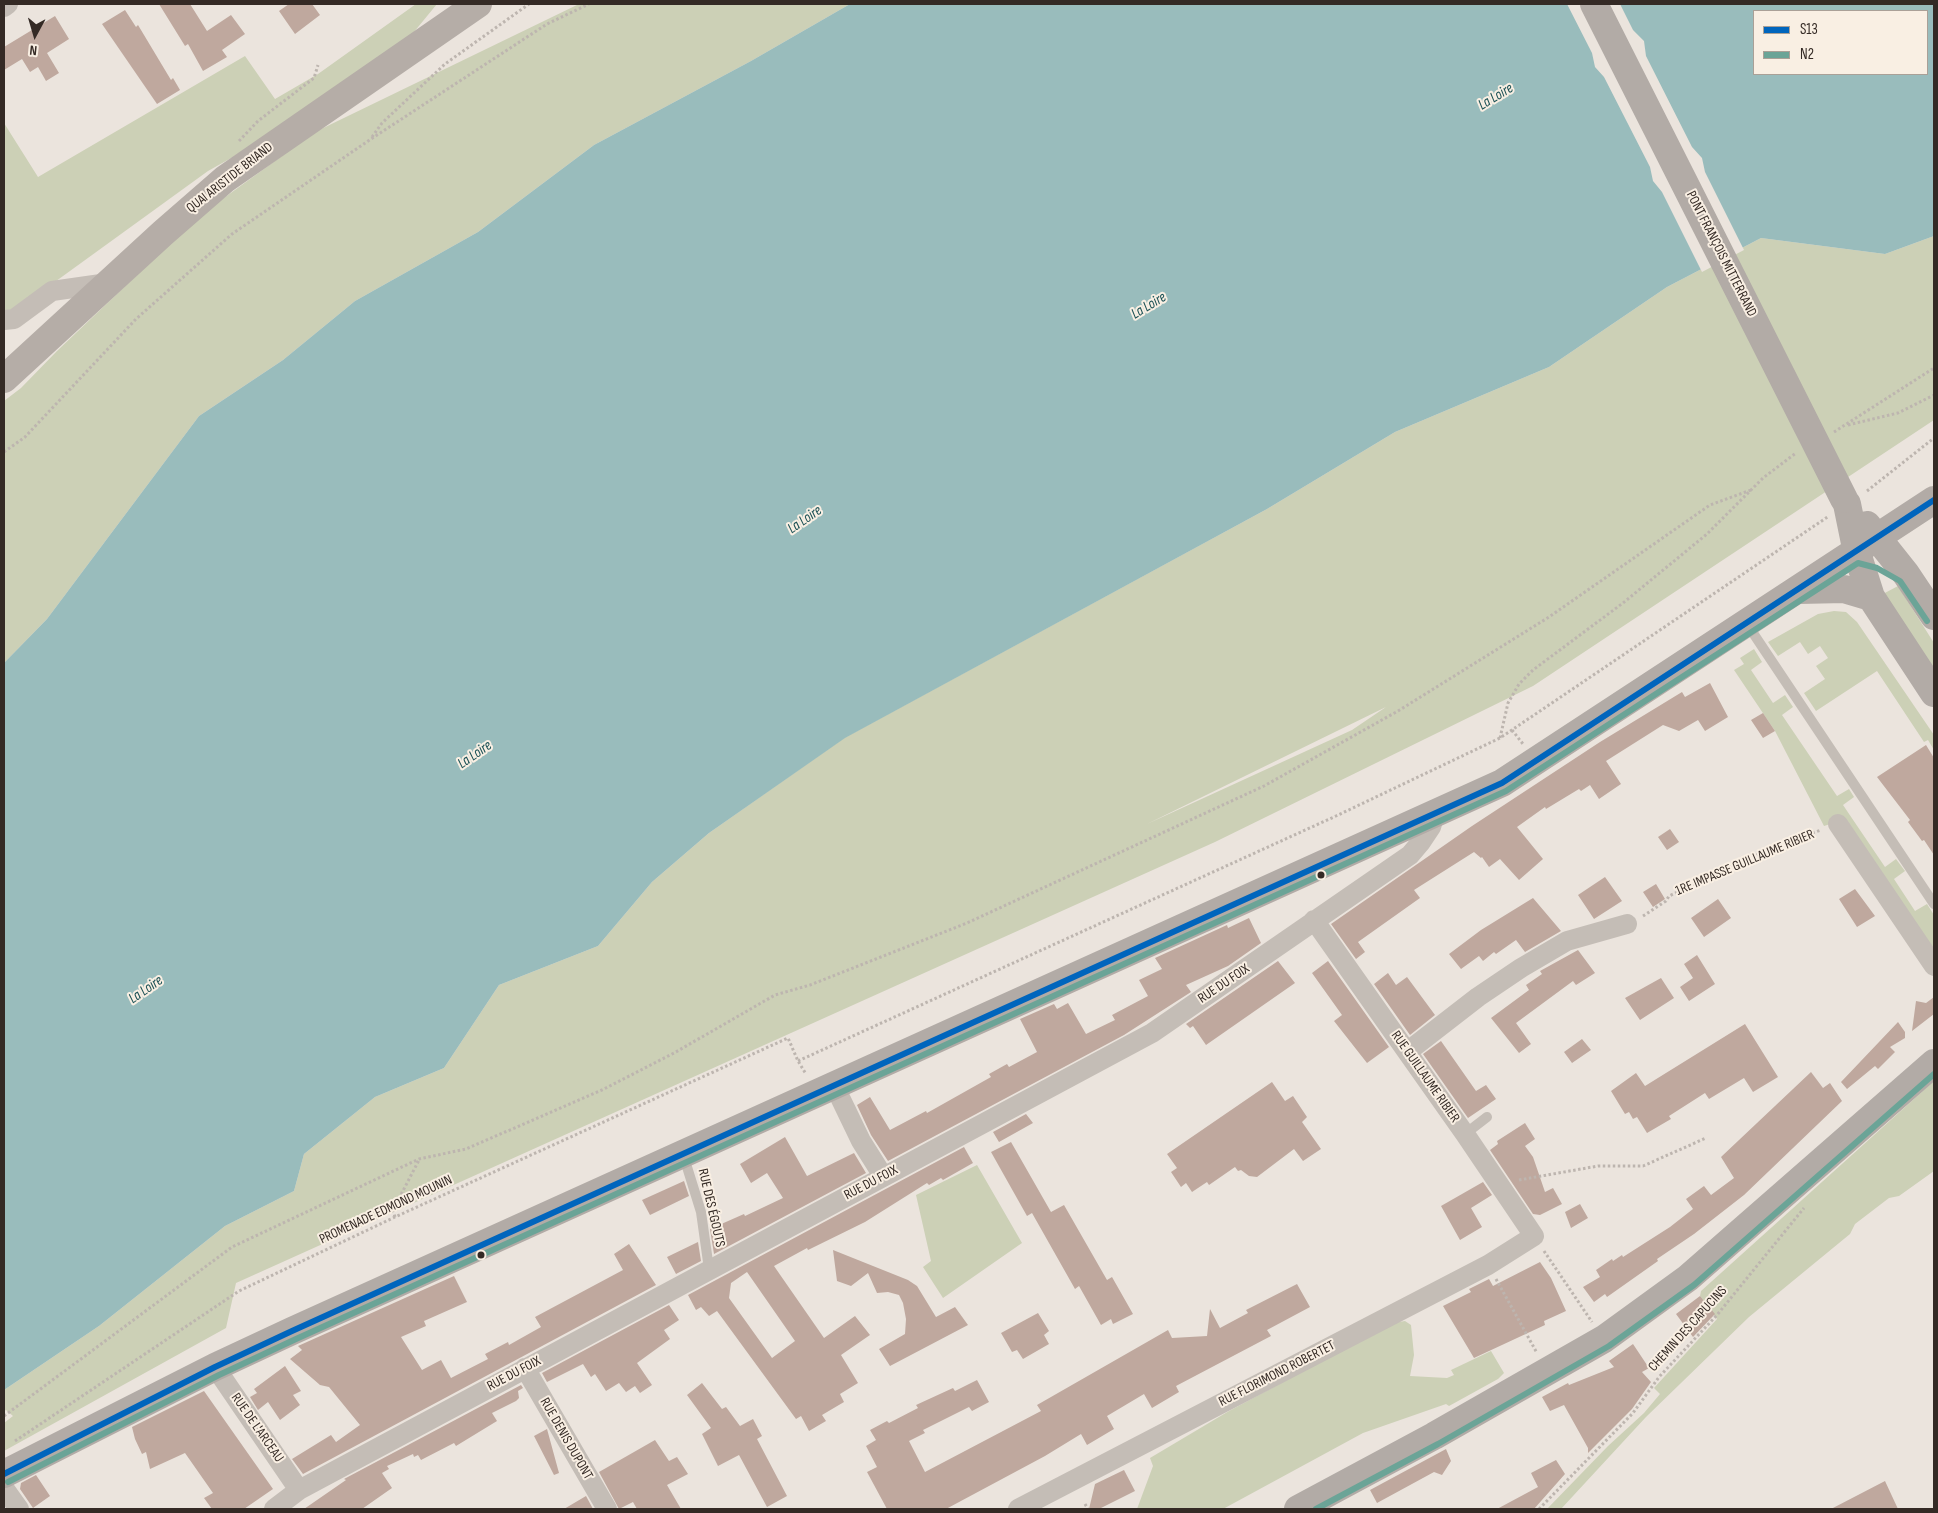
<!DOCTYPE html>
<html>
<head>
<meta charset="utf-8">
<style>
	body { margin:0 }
	#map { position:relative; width:1938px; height:1513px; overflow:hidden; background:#ebe4dd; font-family:"Sofia Sans Condensed",sans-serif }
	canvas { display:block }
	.frame { position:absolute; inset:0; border:5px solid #342a25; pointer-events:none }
	.legend { position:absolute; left:1753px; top:10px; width:175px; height:65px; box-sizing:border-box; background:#f9efe3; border:1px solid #aaa097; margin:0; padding:6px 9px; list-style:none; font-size:15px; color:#342a25 }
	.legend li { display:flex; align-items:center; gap:10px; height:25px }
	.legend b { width:25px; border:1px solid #aaa097 }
	.north { position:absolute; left:10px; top:10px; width:50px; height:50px; -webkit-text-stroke:4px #f9efe3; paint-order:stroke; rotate:186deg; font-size:14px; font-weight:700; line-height:20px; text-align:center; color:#342a25 }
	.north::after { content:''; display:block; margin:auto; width:18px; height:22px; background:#342a25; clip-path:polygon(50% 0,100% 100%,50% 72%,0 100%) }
</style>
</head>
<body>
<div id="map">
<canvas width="1938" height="1513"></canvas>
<div class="frame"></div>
<ul class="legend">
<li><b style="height:6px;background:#0065bd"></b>S13</li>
<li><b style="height:6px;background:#6ba497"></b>N2</li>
</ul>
<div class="north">N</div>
</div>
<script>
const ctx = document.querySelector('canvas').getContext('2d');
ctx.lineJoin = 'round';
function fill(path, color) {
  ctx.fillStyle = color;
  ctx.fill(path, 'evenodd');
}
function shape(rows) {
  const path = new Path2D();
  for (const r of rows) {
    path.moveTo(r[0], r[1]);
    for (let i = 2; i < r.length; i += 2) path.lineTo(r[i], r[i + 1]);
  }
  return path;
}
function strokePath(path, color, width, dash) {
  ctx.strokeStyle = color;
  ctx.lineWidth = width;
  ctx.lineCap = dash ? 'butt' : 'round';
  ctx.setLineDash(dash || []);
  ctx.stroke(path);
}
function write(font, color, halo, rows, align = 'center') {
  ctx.font = font + ' "Sofia Sans Condensed",sans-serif';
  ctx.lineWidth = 4;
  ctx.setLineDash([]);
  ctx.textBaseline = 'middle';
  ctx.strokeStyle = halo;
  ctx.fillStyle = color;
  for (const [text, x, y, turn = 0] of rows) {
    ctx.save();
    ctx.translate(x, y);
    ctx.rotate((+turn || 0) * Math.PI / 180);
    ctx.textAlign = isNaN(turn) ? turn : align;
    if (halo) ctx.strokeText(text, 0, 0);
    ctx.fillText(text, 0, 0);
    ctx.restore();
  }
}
const green = shape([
	[416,4,437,4,409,38,233,157,208,171,12,313,4,314,4,123,38,177,245,56,275,99,318,74],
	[579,4,850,4,751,61,594,145,478,232,355,301,283,360,199,416,47,619,4,663,4,401,21,388,57,351,199,216,315,132],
	[1934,236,1934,420,1533,686,1215,842,236,1283,226,1328,4,1451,4,1423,13,1416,6,1410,4,1411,4,1390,99,1326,225,1226,294,1191,304,1154,375,1097,444,1068,499,985,598,946,652,882,709,833,844,738,1267,509,1395,432,1549,367,1667,287,1761,238,1885,254],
	[1386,707,1352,730,1147,824],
	[1898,586,1934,643,1934,681,1881,595],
	[1834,611,1846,612,1857,622,1934,735,1934,750,1928,740,1924,742,1877,671,1816,711,1804,693,1825,679,1816,666,1828,658,1820,646,1808,654,1800,642,1778,656,1768,642,1818,614],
	[1754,649,1762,662,1751,670,1773,703,1785,695,1793,707,1782,715,1837,796,1849,789,1854,797,1843,805,1885,867,1896,859,1905,871,1894,879,1915,911,1927,904,1934,915,1934,960,1840,821,1824,826,1775,731,1734,670,1744,664,1740,658],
	[1934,1081,1934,1171,1899,1196,1889,1198,1855,1224,1850,1234,1749,1317,1646,1417,1561,1509,1547,1509,1608,1446,1644,1413,1660,1394,1654,1388,1717,1319,1700,1296,1701,1291],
	[977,1165,1022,1243,943,1298,923,1267,931,1261,916,1195],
	[1405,1321,1411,1325,1414,1355,1410,1376,1447,1378,1454,1375,1451,1370,1491,1351,1504,1373,1498,1379,1449,1406,1446,1404,1363,1433,1223,1509,1137,1509,1153,1466,1150,1458,1229,1411,1393,1323]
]);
const water = shape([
	[850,4,1934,4,1934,236,1885,254,1761,238,1667,287,1549,367,1395,432,1267,509,845,738,709,833,652,882,598,946,499,985,444,1068,375,1097,304,1154,294,1191,225,1226,99,1326,4,1390,4,663,47,619,199,416,283,360,355,301,478,232,594,145,751,61],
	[1754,11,1927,11,1927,74,1754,74]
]);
const pier = shape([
	[1567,4,1620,4,1633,30,1644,41,1646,56,1692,147,1702,158,1705,172,1744,250,1702,272,1662,192,1653,181,1650,167,1604,77,1595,67,1592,53]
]);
const building = shape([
	[159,4,190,4,207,31,231,15,245,34,222,50,227,57,203,71,188,44,185,46],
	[289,4,312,4,320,15,295,34,279,11],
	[125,10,136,27,138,25,171,80,173,78,180,90,157,104,102,24],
	[55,16,69,39,47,53,59,73,46,81,38,67,30,72,22,59,4,70,4,47],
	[1710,683,1728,717,1705,731,1698,720,1679,731,1663,725,1606,761,1621,784,1599,799,1590,785,1581,791,1579,789,1546,809,1545,807,1517,827,1543,859,1519,880,1500,859,1489,867,1482,857,1481,858,1474,852,1414,890,1420,898,1358,942,1365,952,1356,959,1331,924,1472,826,1600,742,1682,692,1685,697],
	[1763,713,1775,731,1763,738,1751,720],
	[1926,745,1934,758,1934,855,1924,840,1922,841,1908,822,1910,820,1877,777],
	[1670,829,1679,842,1667,850,1658,837],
	[1605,877,1622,901,1594,919,1578,895],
	[1656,884,1665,899,1653,907,1643,892],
	[1855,889,1875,916,1857,927,1839,899],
	[1533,898,1561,931,1525,952,1516,940,1496,954,1494,952,1483,961,1479,956,1461,969,1449,954,1481,930],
	[1718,899,1731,918,1704,937,1691,918],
	[1249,918,1261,943,1228,966,1186,985,1191,992,1124,1035,888,1161,871,1135,857,1105,870,1097,890,1130,926,1111,927,1113,991,1077,989,1074,1007,1064,1009,1067,1037,1052,1020,1019,1054,1004,1057,1009,1068,1003,1086,1034,1115,1020,1112,1015,1148,996,1139,980,1162,969,1155,958,1227,925,1228,928],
	[1578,950,1595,973,1576,985,1573,981,1516,1023,1531,1044,1519,1053,1491,1018,1529,990,1526,985,1542,974,1540,971],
	[1697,955,1715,984,1689,1001,1680,987,1693,978,1684,964],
	[1278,961,1295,983,1206,1045,1193,1026,1190,1028,1186,1024],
	[1328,961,1389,1047,1367,1063,1334,1021,1342,1015,1312,973],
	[1388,973,1396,985,1407,977,1435,1015,1410,1035,1374,984],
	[1661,978,1674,998,1640,1020,1625,998],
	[1934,997,1934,1014,1912,1031,1916,1001,1926,1003],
	[1898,1022,1905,1032,1905,1038,1890,1047,1895,1052,1878,1069,1875,1066,1847,1089,1841,1082],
	[1745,1024,1778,1077,1753,1092,1744,1078,1709,1099,1705,1093,1669,1116,1671,1119,1647,1133,1637,1117,1633,1119,1629,1112,1625,1114,1611,1091,1636,1073,1645,1086],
	[1582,1039,1591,1050,1572,1063,1564,1052],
	[1441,1041,1476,1091,1486,1085,1496,1099,1468,1118,1423,1054],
	[1811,1072,1823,1088,1830,1083,1842,1101,1744,1195,1694,1234,1657,1259,1658,1261,1607,1297,1605,1294,1594,1302,1583,1287,1600,1277,1596,1270,1612,1259,1613,1261,1622,1255,1623,1257,1670,1227,1693,1209,1686,1199,1704,1186,1711,1195,1734,1178,1721,1157],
	[1272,1082,1285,1101,1293,1096,1307,1117,1302,1122,1321,1149,1303,1161,1294,1149,1257,1177,1249,1176,1241,1170,1238,1171,1235,1167,1209,1185,1207,1182,1192,1192,1186,1183,1181,1187,1171,1172,1177,1168,1167,1154],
	[1026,1114,1033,1123,999,1142,993,1132],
	[1525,1123,1535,1139,1525,1146,1533,1157,1545,1192,1553,1188,1562,1204,1540,1215,1533,1214,1490,1150,1498,1144,1497,1141],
	[785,1137,807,1176,854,1153,866,1173,714,1254,710,1229,744,1214,745,1216,783,1198,767,1173,751,1183,740,1164],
	[1011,1142,1051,1212,1064,1205,1107,1280,1112,1277,1133,1314,1113,1324,1111,1319,1101,1325,1079,1286,1075,1289,1032,1213,1027,1216,991,1152],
	[964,1147,973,1163,943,1180,941,1178,929,1185,927,1183,865,1222,808,1250,807,1248,774,1266,824,1338,855,1316,870,1335,841,1355,858,1383,840,1394,844,1402,822,1415,826,1421,809,1431,801,1416,796,1419,717,1311,709,1316,701,1307,696,1310,688,1295],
	[747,1272,795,1341,772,1358,729,1298,731,1283],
	[684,1181,689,1196,650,1215,642,1200],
	[1483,1182,1492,1195,1471,1208,1482,1227,1460,1240,1441,1206],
	[1580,1204,1588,1218,1571,1228,1565,1212],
	[698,1242,701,1261,676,1274,667,1257],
	[629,1244,656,1285,303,1474,292,1459,331,1435,336,1442,360,1425,329,1387,320,1385,290,1359,302,1350,298,1346,454,1276,467,1302,424,1321,426,1326,401,1337,422,1370,441,1360,451,1378,488,1359,485,1354,508,1342,509,1345,541,1327,535,1317,623,1270,614,1254],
	[833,1250,908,1280,917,1286,936,1317,955,1307,968,1325,890,1366,879,1349,905,1334,906,1319,903,1303,899,1295,888,1292,877,1293,868,1273,851,1286,837,1281],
	[1540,1262,1551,1278,1566,1311,1544,1321,1545,1325,1474,1358,1443,1306,1471,1292,1469,1289,1489,1279,1493,1286],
	[1297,1284,1310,1307,1267,1330,1271,1336,1176,1386,1179,1392,1152,1408,1144,1394,1107,1416,1114,1429,1087,1445,1081,1434,1045,1456,946,1509,887,1509,867,1472,877,1467,866,1446,876,1440,870,1430,887,1421,889,1423,918,1408,916,1405,953,1388,955,1391,977,1380,989,1402,972,1411,969,1407,923,1430,925,1433,909,1441,925,1472,1041,1411,1037,1405,1168,1330,1172,1338,1207,1336,1210,1309,1220,1328,1248,1313,1246,1310],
	[1700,1296,1715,1314,1693,1337,1676,1314],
	[669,1305,679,1320,664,1330,670,1339,637,1363,652,1385,640,1393,635,1386,626,1392,619,1383,606,1391,595,1374,591,1377,583,1364,547,1382,542,1373],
	[1038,1313,1049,1331,1044,1335,1049,1344,1023,1359,1017,1350,1012,1352,1001,1333],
	[1633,1344,1649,1368,1642,1372,1651,1382,1632,1409,1588,1453,1588,1448,1564,1405,1550,1411,1542,1397,1568,1383,1569,1385,1614,1367,1609,1361],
	[285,1366,301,1391,293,1395,300,1405,280,1420,268,1402,258,1410,250,1397,257,1393,254,1389],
	[702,1383,722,1409,726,1407,740,1426,753,1419,762,1436,757,1439,787,1496,767,1507,739,1455,718,1466,702,1434,711,1428,687,1395],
	[521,1385,523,1388,518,1391,519,1398,516,1401,492,1413,497,1421,456,1446,454,1443,421,1460,418,1455,414,1457,413,1454,387,1466,389,1469,382,1473,392,1488,362,1509,304,1509,346,1480,344,1479],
	[204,1391,273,1489,244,1509,212,1509,204,1498,213,1493,185,1453,150,1469,146,1452,142,1454,135,1439,132,1427],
	[547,1429,559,1473,554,1475,534,1436],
	[655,1440,669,1461,677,1457,688,1474,667,1485,681,1509,637,1509,633,1502,619,1509,599,1472],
	[1446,1449,1451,1461,1442,1475,1434,1472,1377,1503,1370,1490],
	[1556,1460,1565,1474,1534,1509,1497,1509,1538,1487,1531,1473],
	[1124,1470,1135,1491,1099,1509,1089,1509,1095,1484],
	[36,1475,50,1496,33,1508,20,1489,21,1483],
	[1885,1481,1898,1509,1831,1509],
	[586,1496,593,1509,564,1509]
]);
const path = shape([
	[372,137,382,123,445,64,529,4],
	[239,141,258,121,314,78,318,65],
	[1848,425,1898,413,1934,395],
	[1834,432,1934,368],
	[4,452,25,437,136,319,232,234,371,139,547,24,589,4],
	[1867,491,1934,438],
	[1512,730,1523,744],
	[1500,738,1508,703,1519,684,1533,670,1623,603,1707,534,1763,478,1796,453],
	[1643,916,1666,901,1669,896,1778,845,1821,830],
	[798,1061,1336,816,1500,738,1829,516],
	[1519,1180,1598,1166,1643,1166,1706,1138],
	[395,1217,393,1210,419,1160],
	[1544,1251,1592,1322],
	[1496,1279,1537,1353],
	[4,1416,232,1247,419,1159,466,1149,602,1090,674,1053,775,995,810,985,967,923,1264,786,1398,711,1549,617,1710,505,1751,490],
	[15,1441,239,1291,395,1217,788,1038,798,1061,806,1074],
	[1085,1504,1088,1509],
	[1539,1509,1633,1413,1659,1377,1717,1315,1804,1208]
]);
const lane = shape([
	[1747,624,1934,904],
	[1465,1134,1487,1117],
	[683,1154,701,1212,709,1269]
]);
const street = shape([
	[4,7,8,4],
	[4,320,14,319,52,291,108,283],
	[1838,824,1934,966],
	[1407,1052,1478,997,1521,968,1567,941,1627,924],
	[834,1085,861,1141,883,1176],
	[215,1367,299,1490],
	[525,1368,607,1509],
	[4,1488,19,1509],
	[274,1509,299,1490,1152,1033,1410,855,1421,842,1431,827,1435,814],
	[1018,1509,1488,1265,1534,1236,1465,1134,1314,920]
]);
const secondary = shape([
	[4,379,163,233,225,179,478,4]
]);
const primary = shape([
	[1847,504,1857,553,1871,597,1934,693],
	[1867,525,1906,574,1934,616],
	[1799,590,1844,589,1871,597],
	[4,1474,215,1367,292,1331,1502,783,1934,500],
	[1298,1509,1434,1436,1604,1339,1688,1278,1934,1063]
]);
const primaryBridge = shape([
	[1594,4,1844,499]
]);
const bus1 = shape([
	[4,1474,215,1367,292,1331,1502,783,1934,500]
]);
const bus2 = shape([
	[8,1482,219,1375,296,1339,1506,791,1858,563,1877,568,1900,581,1927,621],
	[1316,1509,1438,1444,1609,1346,1694,1285,1934,1074]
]);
const markers = [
	[1321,875,4.5,"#342a25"],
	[481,1255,4.5,"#342a25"]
];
const streetNames = [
	["QUAI ARISTIDE BRIAND",230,178,-38],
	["PONT FRANÇOIS MITTERRAND",1721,254,63],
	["1RE IMPASSE GUILLAUME RIBIER",1745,863,-23],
	["RUE DU FOIX",1224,984,-34],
	["RUE GUILLAUME RIBIER",1425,1077,55],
	["RUE DU FOIX",871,1183,-28],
	["RUE DES ÉGOUTS",711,1208,77],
	["PROMENADE EDMOND MOUNIN",386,1210,-25],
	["CHEMIN DES CAPUCINS",1688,1329,-48],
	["RUE DU FOIX",514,1374,-28],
	["RUE FLORIMOND ROBERTET",1277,1374,-27],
	["RUE DE L'ARCEAU",257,1428,55],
	["RUE DENIS DUPONT",566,1439,60]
];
const waterNames = [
	["La Loire",1496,97,-31],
	["La Loire",1149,306,-31],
	["La Loire",805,520,-35],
	["La Loire",475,755,-35],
	["La Loire",146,990,-35]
];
fill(green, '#ccd0b6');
fill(water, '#99bcbc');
fill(pier, '#ebe4dd');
fill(building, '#bfa89e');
strokePath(path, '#bdb5af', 3, [2.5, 2.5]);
strokePath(lane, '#c4bdb6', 10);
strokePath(street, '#c4bdb6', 20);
strokePath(secondary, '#b5ada7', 28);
strokePath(primary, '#b2aba6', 28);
strokePath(primaryBridge, '#b2aba6', 28);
strokePath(bus1, '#0065bd', 6);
strokePath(bus2, '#6ba497', 6);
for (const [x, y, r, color] of markers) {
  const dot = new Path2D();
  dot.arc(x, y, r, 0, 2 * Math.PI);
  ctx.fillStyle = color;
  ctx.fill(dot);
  strokePath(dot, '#f9efe3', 2);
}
write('14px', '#342a25', '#f9efe3', streetNames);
write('italic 15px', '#1b5155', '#f9efe3', waterNames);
</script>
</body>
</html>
